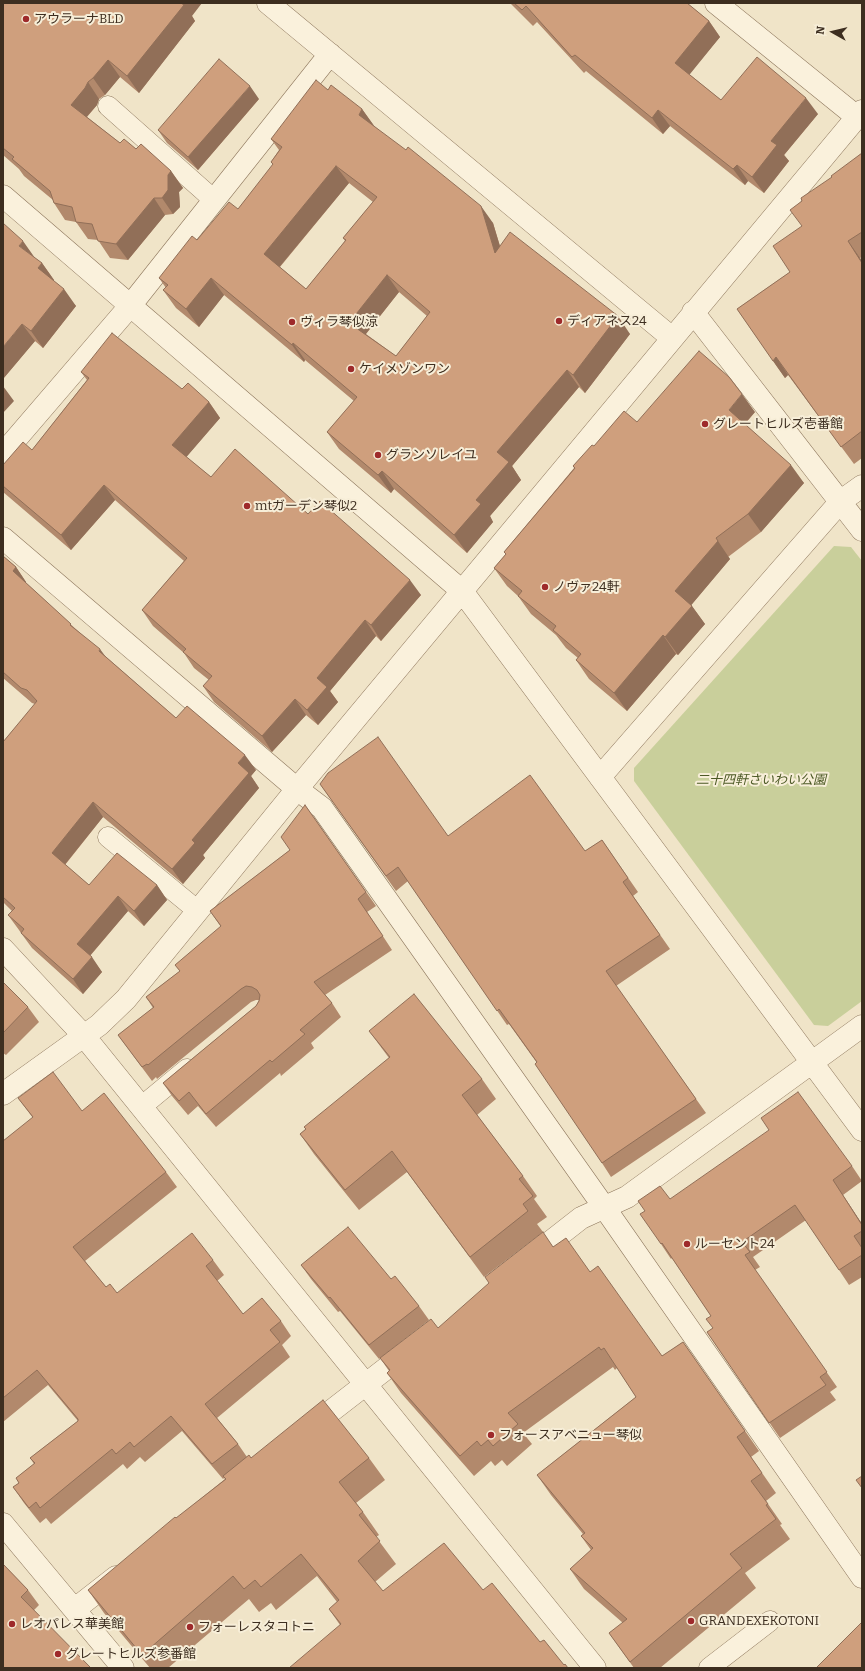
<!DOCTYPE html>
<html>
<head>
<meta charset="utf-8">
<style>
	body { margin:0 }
	#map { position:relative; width:865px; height:1671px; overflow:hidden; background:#f0e4c8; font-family:Bitter,serif }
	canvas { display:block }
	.frame { position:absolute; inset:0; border:4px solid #3d2e20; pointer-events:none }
	.north { position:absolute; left:813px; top:12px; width:40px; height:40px; -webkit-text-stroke:3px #f7eed8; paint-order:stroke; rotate:278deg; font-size:11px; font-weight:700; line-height:16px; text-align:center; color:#3d2e20 }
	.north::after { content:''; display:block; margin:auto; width:14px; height:18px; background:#3d2e20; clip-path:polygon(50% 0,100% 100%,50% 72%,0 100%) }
</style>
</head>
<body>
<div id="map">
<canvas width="865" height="1671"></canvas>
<div class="frame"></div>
<div class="north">N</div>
</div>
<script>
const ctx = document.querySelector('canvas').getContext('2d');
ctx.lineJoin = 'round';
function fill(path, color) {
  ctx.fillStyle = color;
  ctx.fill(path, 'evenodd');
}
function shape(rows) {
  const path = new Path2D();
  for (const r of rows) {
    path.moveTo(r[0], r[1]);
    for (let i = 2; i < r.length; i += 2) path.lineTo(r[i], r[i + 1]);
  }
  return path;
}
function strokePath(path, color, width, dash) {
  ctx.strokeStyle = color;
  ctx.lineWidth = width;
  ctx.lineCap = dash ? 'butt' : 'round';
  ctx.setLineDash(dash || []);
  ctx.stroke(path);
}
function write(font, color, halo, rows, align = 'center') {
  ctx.font = font + ' Bitter,"Noto Sans JP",serif';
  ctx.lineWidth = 4;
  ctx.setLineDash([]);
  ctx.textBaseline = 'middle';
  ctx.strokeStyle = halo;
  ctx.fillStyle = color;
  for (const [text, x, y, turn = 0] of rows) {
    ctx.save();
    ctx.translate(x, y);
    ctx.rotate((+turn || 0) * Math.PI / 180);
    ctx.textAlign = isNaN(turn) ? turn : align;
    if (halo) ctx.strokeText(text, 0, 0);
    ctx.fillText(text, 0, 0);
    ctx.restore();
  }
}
const green = shape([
	[834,546,851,547,862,561,862,1001,828,1026,814,1025,634,781,634,768]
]);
const lane = shape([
	[108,106,214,200],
	[108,837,198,911],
	[141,1107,187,1069],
	[709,1668,770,1621]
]);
const street = shape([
	[268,3,672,338],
	[716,3,857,117],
	[3,196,462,591,862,1130],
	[693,312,862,530],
	[3,454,130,306,330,54],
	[3,538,297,789,322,808,604,1207,862,1577],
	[600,777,841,501,862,486],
	[3,949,84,1036,595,1668],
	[3,1094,99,1025,126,999,297,789,862,111],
	[526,1261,581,1218,627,1197,862,1026],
	[308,1429,410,1350],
	[3,1524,123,1668],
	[75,1609,116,1577]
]);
const wall = shape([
	[3,3,192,16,195,21,139,93,120,77,105,95,99,99,97,105,87,117,120,143,136,149,171,171,183,188,179,192,180,207,173,214,165,215,128,260,110,258,98,240,88,239,76,222,65,220,54,203,53,200,24,176,19,169,3,155],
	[510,3,687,3,709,21,720,37,689,74,721,100,818,114,784,155,789,161,764,193,748,181,745,185,670,126,663,134,586,71,584,73,537,22,533,26],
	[328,90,362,109,374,126,493,223,500,246,630,334,585,393,579,387,512,466,521,480,490,516,493,522,467,553,394,489,391,493,339,449,327,432,354,401,305,360,304,362,224,295,199,327,176,308,163,290,166,288,159,278,197,240,238,209,273,165,271,162,279,150,271,139],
	[349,183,373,202,343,238,345,241,306,289,280,267],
	[399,292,427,316,396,356,366,334],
	[259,99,198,170,167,143,158,130],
	[862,153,862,257,860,258,862,261,862,458,854,464,788,375,785,378,737,309,790,272,802,226,802,201],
	[35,258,42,263,54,280,53,281,76,306,43,348,35,341,3,379],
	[81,372,182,389,209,402,220,418,186,457,211,477,308,514,421,595,381,641,376,636,330,691,338,702,318,725,306,715,272,752,214,702,203,686,209,680,194,668,184,653,153,626,142,610,184,561,115,500,71,550,3,492,3,465,32,450,87,380],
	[755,412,745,424,804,483,761,532,728,557,730,559,691,605,705,624,678,655,676,654,627,711,589,679,576,660,578,658,566,648,556,635,531,614,518,596,507,586,494,568,506,554,504,552,574,468,573,466,594,446,637,422],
	[3,556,16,567,26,582,26,583,105,656,176,718,256,770,251,776,259,788,203,855,205,858,183,884,103,817,65,865,89,885,157,885,167,900,144,926,128,911,90,956,102,972,83,994,32,948,21,933,19,930,8,915,12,911,3,902,3,742,35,704,32,703,3,678],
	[320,784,448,836,585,851,602,840,638,892,633,896,670,949,616,986,706,1113,611,1177,602,1163,537,1063,509,1024,507,1025,408,881,396,891],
	[305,805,376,906,367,912,392,950,325,995,332,1003,341,1017,311,1043,314,1048,281,1076,280,1073,216,1127,198,1106,188,1115,172,1096,163,1083,256,1006,259,1000,256,1000,251,1002,157,1079,156,1077,152,1081,118,1035,153,1008,146,997,180,971,175,965,221,927,210,911,290,850],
	[3,982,28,1007,39,1022,6,1055,3,1053],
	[369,1031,482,1079,496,1099,477,1115,523,1176,537,1196,534,1199,547,1217,537,1224,543,1232,484,1277,407,1172,359,1210,314,1154,300,1134,389,1058],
	[18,1098,82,1111,166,1172,177,1187,85,1261,106,1287,117,1293,213,1260,224,1275,217,1281,243,1314,281,1321,291,1336,282,1345,290,1357,217,1418,238,1444,247,1457,251,1458,369,1458,385,1480,356,1503,363,1512,379,1535,376,1537,396,1564,375,1582,383,1591,483,1590,540,1642,564,1665,568,1668,340,1625,329,1609,337,1602,317,1576,276,1610,271,1603,259,1612,249,1599,168,1668,150,1668,104,1613,88,1590,225,1479,224,1478,223,1479,182,1431,145,1462,140,1457,127,1469,123,1464,51,1524,46,1518,40,1523,24,1503,13,1487,19,1483,16,1478,34,1464,30,1458,78,1421,48,1385,3,1422,3,1141,33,1118],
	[852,1166,862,1181,843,1195,862,1224,862,1277,849,1285,806,1220,753,1257,760,1267,755,1270,837,1387,830,1392,836,1400,780,1438,707,1332,713,1328,711,1316,672,1258,671,1259,661,1244,670,1199],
	[553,1247,590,1272,662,1356,683,1342,759,1451,751,1457,776,1493,766,1501,782,1524,780,1525,790,1539,745,1573,756,1588,660,1668,634,1668,609,1633,623,1623,584,1589,570,1569,591,1550,581,1536,583,1534,551,1495,537,1475,636,1397,617,1368,615,1370,613,1367,523,1433,532,1444,507,1466,502,1460,495,1466,491,1461,474,1476,401,1393,387,1373,389,1371,380,1358,438,1328],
	[301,1265,391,1279,419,1306,429,1320,379,1359,340,1311,338,1312,311,1279],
	[3,1564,28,1590,39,1605,34,1610,3,1668]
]);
const shadedWall = shape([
	[180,3,202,3,192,16,195,21,139,93,127,76],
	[709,21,720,37,686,79,675,63],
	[108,60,120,77,105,95,93,78],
	[88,82,99,99,97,105,83,121,71,105],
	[250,86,259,99,198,170,188,157],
	[806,98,818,114,784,155,789,161,764,193,752,177,771,141],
	[362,109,375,127,359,115],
	[658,110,670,126,663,134,652,118],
	[737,165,748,181,745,185,733,169],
	[336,166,349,183,276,271,264,254],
	[171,171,183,188,179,192,180,207,173,214,162,198,168,175],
	[154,198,165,215,128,260,116,244],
	[481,206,493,223,507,270,495,253],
	[23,241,35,258,19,246],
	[848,241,860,258,862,261,862,263],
	[42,263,54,280,50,286,38,268],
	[387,275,399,292,361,340,349,323],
	[211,278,224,295,199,327,186,309],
	[64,289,76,306,43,348,31,331],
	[618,316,630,334,585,393,573,375],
	[22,324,35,341,3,379,3,347],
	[293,343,305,360,304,362,292,345],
	[776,357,788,375,785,378,773,361],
	[567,370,579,387,512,466,521,480,490,516,493,522,467,553,454,535,476,500,497,452],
	[3,386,14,401,3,413],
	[742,394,755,412,741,428,729,410],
	[209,402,220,418,183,461,172,445],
	[791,465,804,483,761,532,748,514],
	[382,471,394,489,391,493,378,475],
	[104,485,115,500,71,550,61,535],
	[718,541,730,559,688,609,675,591],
	[16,567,26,582,23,586,13,571],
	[410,580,421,595,381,641,371,625],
	[692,606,705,624,678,655,665,637],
	[365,620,376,636,330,691,338,702,318,725,307,710,317,678],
	[663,635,676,654,627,711,614,693],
	[100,649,111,664,99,651],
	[295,699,306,715,272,752,262,736],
	[245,755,256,770,251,776,259,788,203,855,205,858,183,884,172,869,238,763],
	[93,802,103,817,62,868,52,853],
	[157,885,167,900,144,926,134,911],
	[118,896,128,911,87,959,77,944],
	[92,957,102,972,83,994,73,979],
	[833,1180,862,1224,862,1225]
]);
const building = shape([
	[3,3,181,3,184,5,127,76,108,60,93,78,88,82,85,88,71,105,120,143,124,139,136,149,141,144,171,171,168,175,168,190,162,198,154,198,116,244,98,241,92,224,76,222,72,207,54,203,50,191,12,159,14,157,3,148,3,3],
	[514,3,687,3,709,21,675,63,721,100,757,57,806,98,771,141,777,145,752,177,737,165,733,169,658,110,652,118,575,55,572,57,526,6,522,10,514,3],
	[219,59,250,86,188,157,158,130,219,59],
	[316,80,328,90,331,85,362,109,359,115,406,150,408,147,481,206,495,253,510,232,618,316,573,375,567,370,497,452,509,462,476,500,481,504,454,535,382,471,378,475,327,432,357,397,293,343,292,345,211,278,186,309,163,290,168,285,159,278,192,236,197,240,229,202,238,209,273,164,271,162,282,147,271,139,316,80],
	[336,166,377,197,343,238,346,240,306,289,264,254,336,166],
	[387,275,430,312,396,356,349,323,387,275],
	[862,153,862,232,848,241,862,263,862,431,841,447,776,357,773,361,737,309,790,272,773,246,802,226,790,210,802,201,801,198,832,177,831,176,862,153],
	[3,223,23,241,19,246,42,263,38,268,64,289,31,331,22,324,3,347,3,223],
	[112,333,182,389,188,383,209,402,172,445,211,477,235,449,308,514,320,501,410,580,371,625,365,620,317,678,327,687,307,710,295,699,262,736,203,686,212,676,183,652,186,649,142,610,187,558,104,485,61,535,3,486,3,465,23,442,32,450,89,378,81,372,112,333],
	[699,351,729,377,742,394,729,410,791,465,748,514,716,538,718,541,675,591,692,606,665,637,663,635,614,693,576,660,581,654,553,630,556,626,518,596,522,591,494,568,506,554,504,552,575,468,573,466,592,445,594,446,624,411,637,422,699,351],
	[3,556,16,567,13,571,71,624,70,625,100,649,99,651,176,718,187,706,245,755,238,763,249,773,192,840,195,843,172,869,93,802,52,853,89,885,117,853,157,885,134,911,118,896,77,944,92,957,73,979,21,933,24,929,8,915,15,908,3,897,3,742,37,701,27,690,21,688,3,672,3,556],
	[378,737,448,836,530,775,585,851,602,840,628,878,623,882,660,935,606,971,696,1099,602,1163,535,1064,537,1062,499,1009,497,1011,398,867,386,876,320,784,328,773,378,737],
	[305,805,366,892,358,899,383,936,314,982,332,1003,300,1030,305,1034,272,1062,270,1060,206,1114,189,1092,179,1101,163,1083,256,1006,259,1001,260,995,257,990,252,987,246,986,241,989,148,1065,147,1064,142,1067,118,1035,154,1007,146,997,180,971,175,965,221,926,210,911,290,850,281,837,305,805],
	[3,982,28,1007,3,1033,3,982],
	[414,994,482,1079,462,1095,523,1176,519,1179,533,1196,523,1204,528,1211,470,1257,392,1151,345,1190,300,1134,306,1129,304,1127,390,1057,369,1031,414,994],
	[53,1072,82,1111,104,1093,166,1172,73,1247,106,1287,110,1284,117,1293,192,1233,213,1260,206,1266,243,1314,262,1298,281,1321,270,1330,280,1342,205,1404,238,1444,212,1464,171,1416,134,1447,130,1442,116,1454,112,1449,40,1508,36,1502,29,1508,13,1487,19,1483,16,1478,35,1463,30,1458,78,1421,78,1419,37,1370,3,1398,3,1141,33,1117,18,1098,53,1072],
	[798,1092,852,1166,833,1180,862,1225,862,1231,854,1236,862,1248,862,1255,839,1270,795,1205,742,1242,750,1252,745,1255,827,1372,820,1377,826,1385,769,1423,707,1332,713,1328,706,1319,711,1316,662,1243,661,1244,640,1214,645,1211,638,1201,660,1186,670,1199,769,1130,761,1118,798,1092],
	[348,1227,391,1279,395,1276,419,1306,369,1345,330,1297,329,1298,301,1265,348,1227],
	[543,1232,553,1247,566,1238,590,1272,598,1266,662,1356,683,1342,745,1431,737,1437,762,1473,751,1481,768,1504,766,1505,776,1519,730,1554,742,1568,630,1662,609,1633,627,1619,570,1569,593,1548,581,1536,585,1533,537,1475,636,1397,604,1348,601,1350,599,1347,508,1413,518,1424,493,1446,488,1440,481,1446,477,1441,460,1456,387,1373,390,1370,380,1358,431,1319,438,1328,489,1283,485,1277,543,1232],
	[323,1400,369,1458,339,1482,363,1512,359,1515,380,1541,358,1561,383,1591,444,1543,483,1590,492,1583,540,1642,544,1640,564,1665,565,1664,568,1668,289,1668,341,1624,329,1609,339,1600,301,1554,261,1587,255,1580,244,1589,233,1576,142,1655,88,1590,175,1517,176,1518,226,1479,223,1476,249,1455,251,1458,323,1400],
	[862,1476,862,1488,856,1480,862,1476],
	[3,1564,28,1590,21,1597,91,1668,3,1668,3,1564],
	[862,1622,862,1668,816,1668,862,1622]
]);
const markers = [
	[26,19,4,"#9e2a2b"],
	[559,321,4,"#9e2a2b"],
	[292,322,4,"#9e2a2b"],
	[351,369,4,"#9e2a2b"],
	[705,424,4,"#9e2a2b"],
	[378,455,4,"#9e2a2b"],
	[247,506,4,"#9e2a2b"],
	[545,587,4,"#9e2a2b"],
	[687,1244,4,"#9e2a2b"],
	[491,1435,4,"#9e2a2b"],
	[691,1621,4,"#9e2a2b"],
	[12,1624,4,"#9e2a2b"],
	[190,1627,4,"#9e2a2b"],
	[58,1654,4,"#9e2a2b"]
];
const poiNames = [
	["アウラーナBLD",34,19],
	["ディアネス24",567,321],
	["ヴィラ琴似涼",300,322],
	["ケイメゾンワン",359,369],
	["グレートヒルズ壱番館",713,424],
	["グランソレイユ",386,455],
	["mtガーデン琴似2",255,506],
	["ノヴァ24軒",553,587],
	["ルーセント24",695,1244],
	["フォースアベニュー琴似",499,1435],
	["GRANDEXEKOTONI",699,1621],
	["レオパレス華美館",20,1624],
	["フォーレスタコトニ",198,1627],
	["グレートヒルズ参番館",66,1654]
];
const parkNames = [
	["二十四軒さいわい公園",761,780]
];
fill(green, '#c9cf9b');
strokePath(lane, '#8d765c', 21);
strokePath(street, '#8d765c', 23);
strokePath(lane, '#faf1dc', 20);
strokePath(street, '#faf1dc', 22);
fill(wall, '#b2896c');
fill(shadedWall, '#916f58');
fill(building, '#cf9f7d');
strokePath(building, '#916f58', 1);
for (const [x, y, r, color] of markers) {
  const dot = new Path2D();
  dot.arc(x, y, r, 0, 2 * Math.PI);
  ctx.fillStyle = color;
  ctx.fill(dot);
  strokePath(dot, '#f7eed8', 1.5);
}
write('13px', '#3d2e20', '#f7eed8', poiNames, 'left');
write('italic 13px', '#4d5a26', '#f7eed8', parkNames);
</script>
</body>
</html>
